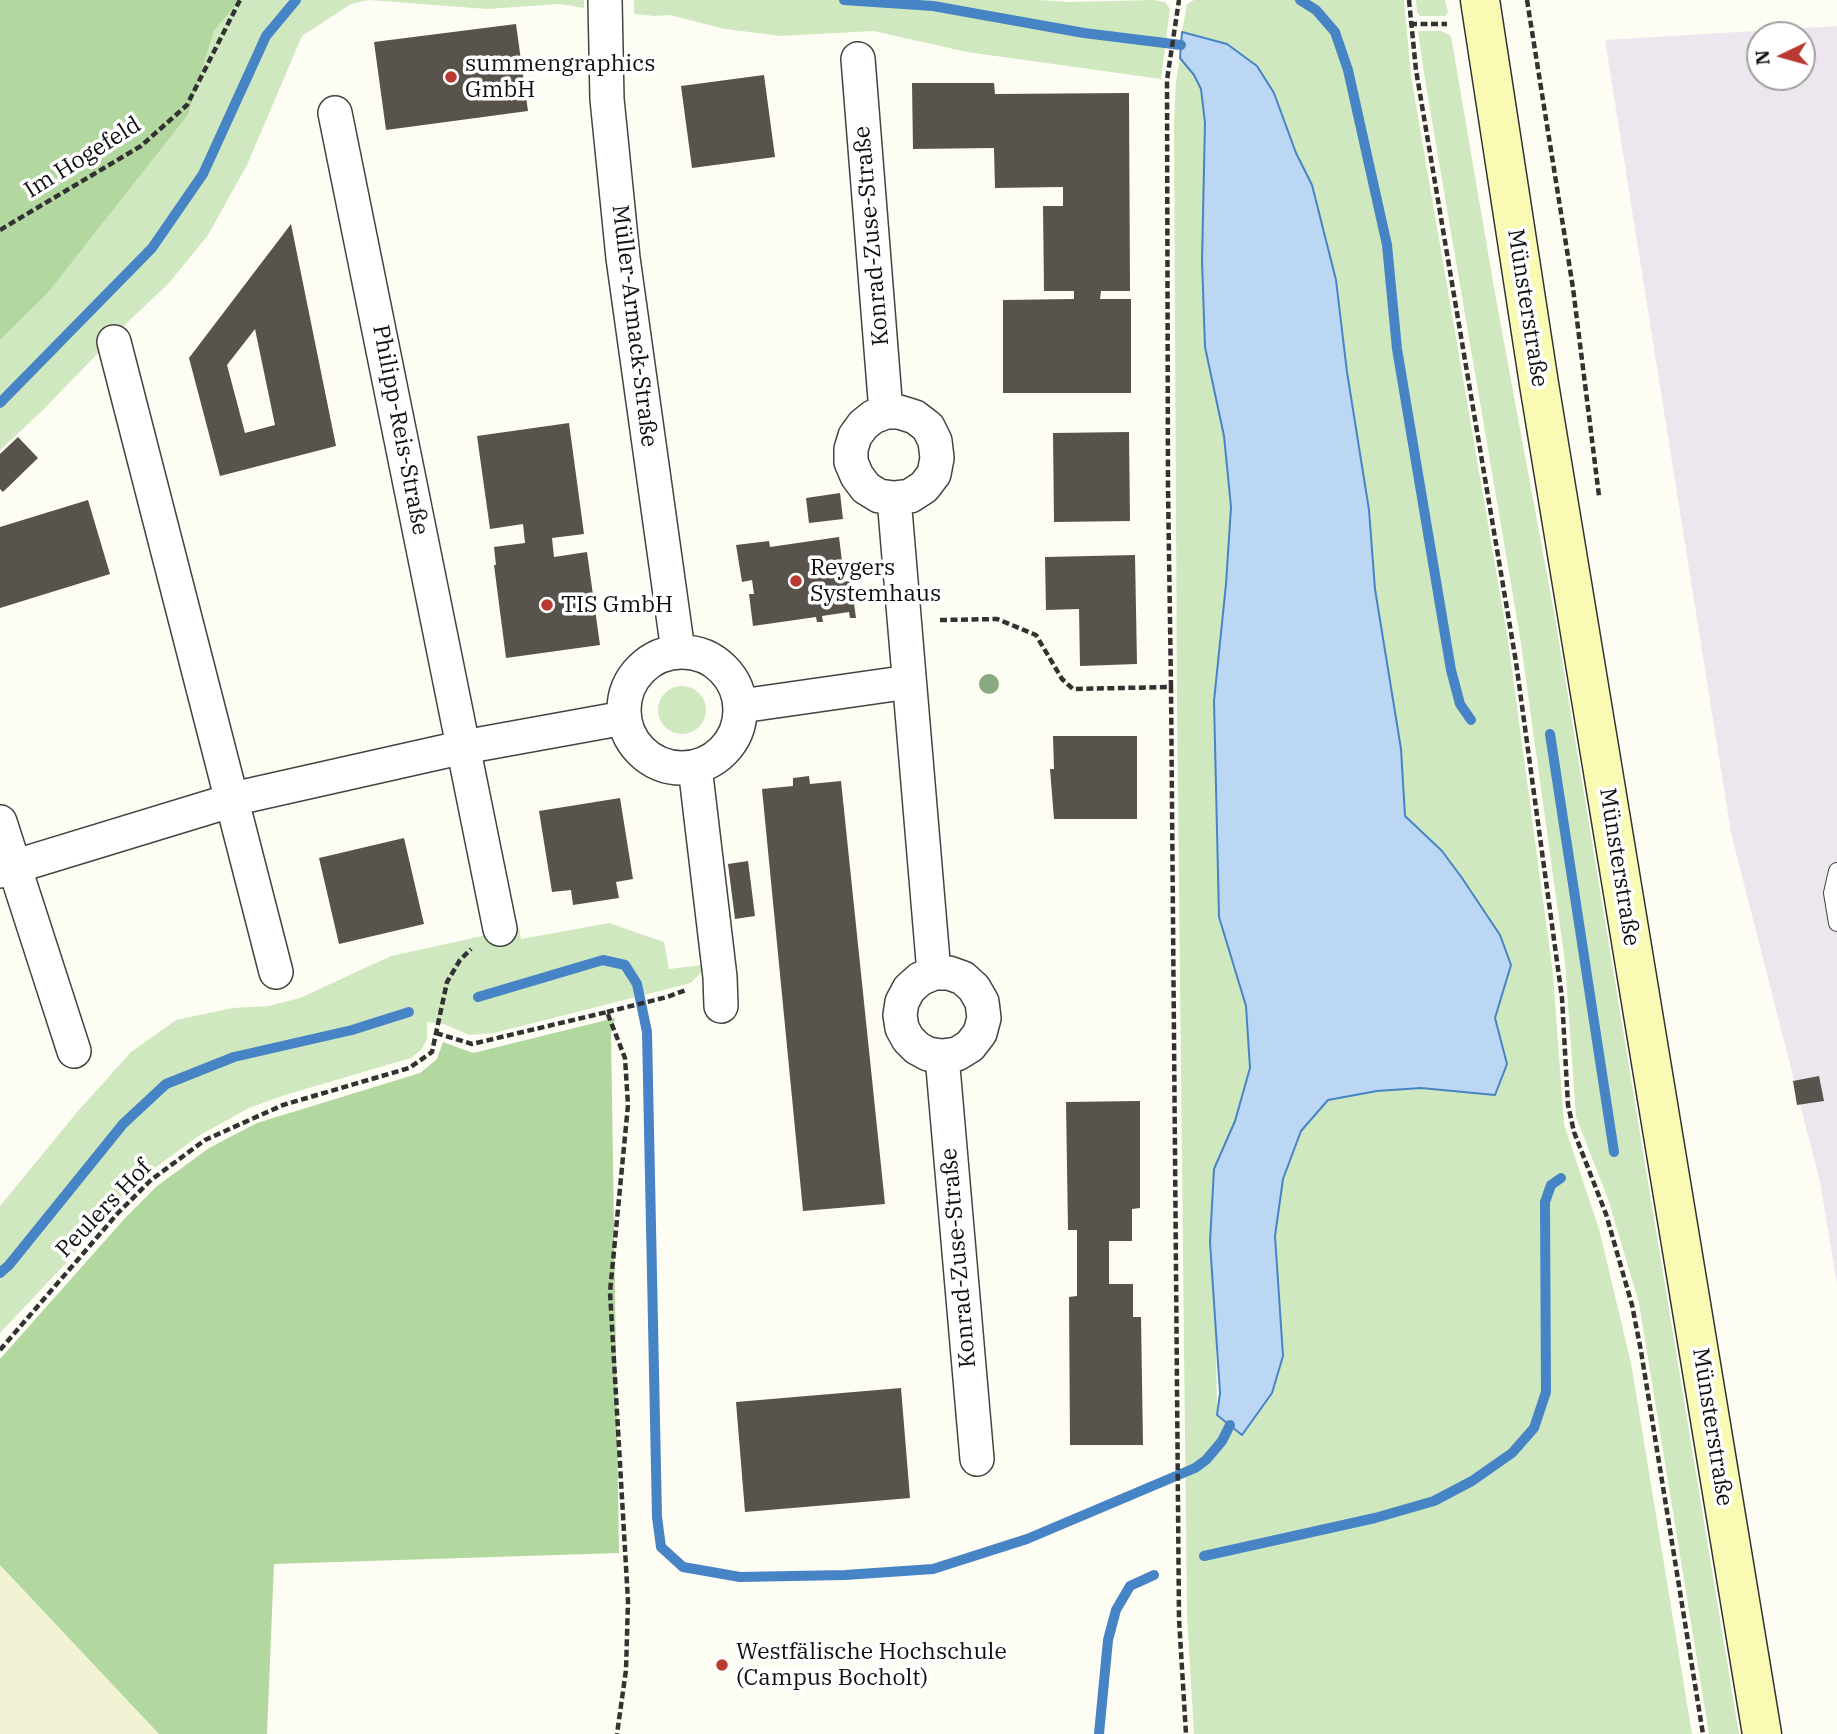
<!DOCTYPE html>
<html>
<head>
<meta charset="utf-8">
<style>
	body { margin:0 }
	#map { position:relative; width:1837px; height:1734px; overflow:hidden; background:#fefdf4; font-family:"IBM Plex Serif",serif }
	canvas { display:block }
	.north { position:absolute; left:1746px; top:21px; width:70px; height:70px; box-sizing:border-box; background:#fff; border:2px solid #9f9f9f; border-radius:50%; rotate:265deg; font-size:19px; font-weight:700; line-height:28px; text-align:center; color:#101010 }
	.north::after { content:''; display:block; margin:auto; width:24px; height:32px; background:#b93a30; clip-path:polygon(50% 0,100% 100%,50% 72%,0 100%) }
</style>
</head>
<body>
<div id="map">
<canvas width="1837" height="1734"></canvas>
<div class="north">N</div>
</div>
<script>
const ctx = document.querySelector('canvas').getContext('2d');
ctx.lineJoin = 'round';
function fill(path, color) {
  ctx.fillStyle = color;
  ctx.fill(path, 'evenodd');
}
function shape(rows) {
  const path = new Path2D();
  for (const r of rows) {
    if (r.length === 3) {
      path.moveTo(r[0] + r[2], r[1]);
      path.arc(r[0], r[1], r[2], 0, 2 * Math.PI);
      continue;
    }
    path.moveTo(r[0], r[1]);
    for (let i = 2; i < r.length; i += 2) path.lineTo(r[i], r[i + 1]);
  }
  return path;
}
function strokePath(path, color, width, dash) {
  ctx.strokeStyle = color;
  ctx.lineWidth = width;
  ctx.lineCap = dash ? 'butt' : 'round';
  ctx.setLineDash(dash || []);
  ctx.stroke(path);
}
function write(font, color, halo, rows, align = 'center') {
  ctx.font = font + ' "IBM Plex Serif",serif';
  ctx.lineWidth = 7;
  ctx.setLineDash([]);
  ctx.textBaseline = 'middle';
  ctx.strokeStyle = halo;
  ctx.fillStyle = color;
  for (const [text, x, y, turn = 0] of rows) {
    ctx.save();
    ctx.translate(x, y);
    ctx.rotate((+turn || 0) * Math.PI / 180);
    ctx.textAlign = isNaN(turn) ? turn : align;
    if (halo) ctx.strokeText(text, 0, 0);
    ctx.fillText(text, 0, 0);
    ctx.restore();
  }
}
const industrial = shape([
	[1837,26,1837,1284,1820,1182,1731,833,1605,40],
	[1760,35,1802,35,1802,77,1760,77]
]);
const farmland = shape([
	[0,1565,159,1734,0,1734]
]);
const green = shape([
	[240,0,584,0,584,8,560,4,487,9,369,0,351,4,302,36,247,165,208,235,169,283,129,321,42,411,0,450,0,340,47,294,188,115,214,31],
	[634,0,1039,0,1069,2,1154,0,1165,2,1170,9,1161,79,967,52,873,31,781,36,725,29,670,15,655,16,634,14],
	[1194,0,1404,0,1411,76,1508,640,1553,974,1564,1124,1599,1229,1631,1363,1692,1734,1194,1734,1187,1616,1177,707,1174,125,1176,81,1180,58,1194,75,1201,89,1205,123,1202,261,1205,347,1224,436,1231,507,1226,584,1214,701,1219,917,1246,1006,1250,1068,1235,1121,1214,1169,1217,1415,1242,1435,1272,1393,1283,1356,1275,1236,1283,1179,1301,1131,1328,1100,1377,1091,1421,1088,1495,1095,1507,1064,1495,1018,1511,966,1462,878,1442,851,1405,817,1401,749,1375,589,1369,510,1347,372,1336,280,1312,185,1296,153,1226,44,1182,32,1187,4],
	[1416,0,1445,0,1448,12,1445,16,1420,16,1417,12],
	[1418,31,1441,31,1451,36,1496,299,1556,623,1739,1734,1709,1734,1639,1303,1608,1199,1576,1117,1565,962,1520,637,1425,80],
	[682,710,24],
	[609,923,664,942,669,969,701,965,703,970,691,983,494,1033,469,1035,444,1024,427,1022,427,1039,422,1049,411,1058,285,1095,249,1108,200,1135,145,1175,113,1206,66,1263,0,1333,0,1206,78,1111,131,1052,176,1020,233,1008,269,1006,300,998,391,956,519,928,521,939]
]);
const forest = shape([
	[0,0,240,0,214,31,188,115,47,294,0,340],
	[615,1018,611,1033,619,1553,274,1564,267,1734,159,1734,0,1565,0,1359,126,1217,157,1186,209,1148,257,1123,420,1073,437,1059,443,1042,473,1053]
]);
const water = shape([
	[1182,32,1227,44,1257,66,1274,93,1296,153,1312,185,1336,280,1347,372,1369,510,1375,589,1401,749,1405,816,1442,851,1462,878,1500,935,1511,965,1495,1018,1507,1064,1495,1095,1421,1088,1377,1091,1328,1100,1301,1131,1283,1179,1275,1236,1283,1356,1272,1393,1242,1435,1217,1415,1220,1393,1210,1242,1214,1169,1235,1121,1250,1068,1246,1006,1219,917,1214,701,1226,584,1231,507,1224,436,1205,347,1202,261,1205,123,1201,89,1194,75,1180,58,1182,32]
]);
const stream = shape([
	[844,0,933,6,1084,33,1181,45],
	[1300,0,1316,10,1335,32,1348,70,1387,245,1397,349,1451,670,1460,704,1471,720],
	[0,403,152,248,203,174,266,36,296,0],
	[1550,734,1614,1152],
	[478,997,603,960,625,965,637,984,647,1032,657,1517,661,1547,683,1567,740,1577,845,1575,933,1569,1027,1539,1195,1468,1206,1460,1222,1441,1230,1425],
	[0,1273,9,1265,123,1124,166,1084,234,1057,352,1030,409,1012],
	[1204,1556,1375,1518,1434,1501,1472,1481,1512,1453,1534,1428,1546,1392,1545,1202,1551,1185,1561,1178],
	[1099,1734,1108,1640,1116,1610,1130,1586,1154,1575]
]);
const building = shape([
	[516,24,528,111,386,130,374,42],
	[764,75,775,157,692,168,681,86],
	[912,83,994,83,995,94,1129,93,1130,291,1101,291,1100,299,1131,299,1131,393,1003,393,1003,300,1074,299,1074,291,1044,291,1043,206,1063,206,1063,187,995,188,994,148,913,149],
	[291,224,336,446,220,476,189,358],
	[255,329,275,425,245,433,227,365],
	[569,423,584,534,552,538,554,557,587,552,600,645,506,658,494,565,496,565,494,547,525,543,523,524,490,529,477,436],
	[1129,432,1130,521,1054,522,1053,433],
	[18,437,38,458,3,492,0,489,0,454],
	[840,493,843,519,809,523,806,498],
	[88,500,110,574,0,608,0,527],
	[839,537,843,569,838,569,840,582,851,581,856,618,850,618,849,612,822,616,823,622,817,622,816,617,753,626,749,594,754,594,752,580,742,582,736,545,769,541,770,547],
	[1135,555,1137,664,1080,666,1079,609,1046,610,1045,557],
	[1053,736,1137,736,1137,819,1054,819,1050,769,1054,769],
	[809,776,810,784,841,781,885,1204,803,1211,762,789,793,786,793,778],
	[620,798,633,879,616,882,619,898,573,905,571,890,552,892,539,811],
	[404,838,424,924,339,944,319,858],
	[748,861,755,916,735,919,728,864],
	[1819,1076,1824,1101,1797,1105,1793,1081],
	[1140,1101,1140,1208,1132,1209,1132,1241,1109,1241,1109,1284,1133,1284,1133,1317,1141,1317,1143,1445,1070,1445,1069,1297,1077,1296,1077,1230,1068,1230,1066,1102],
	[901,1388,910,1498,745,1512,736,1402]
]);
const path = shape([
	[1409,0,1416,70,1516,662,1562,998,1568,1105,1574,1132,1606,1214,1632,1305,1641,1351,1703,1734],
	[1527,0,1573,288,1599,496],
	[1410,24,1447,24],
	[0,230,141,146,187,105,240,0],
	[940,620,997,619,1036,635,1062,679,1073,689,1171,687,1179,1619,1186,1734],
	[1171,687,1168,489,1167,80,1179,0],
	[607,1012,667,997,686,990],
	[436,1033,472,1044,607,1012,625,1058,628,1105,610,1292,628,1601,626,1670,617,1734],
	[0,1350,118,1213,151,1180,205,1140,283,1105,409,1068,432,1052,447,982,460,960,471,949]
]);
const service = shape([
	[1837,871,1832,893,1837,923]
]);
const minor = shape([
	[605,0,607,99,623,258,678,651],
	[858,59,886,412,899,412,915,417,928,427,935,441,937,458,934,474,924,487,910,496,894,498,879,496,866,488,857,476,851,462,851,449,855,436,863,425,873,417,886,412],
	[335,113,500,929],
	[114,342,276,972],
	[894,498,934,973,920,979,909,989,902,1002,900,1015,902,1028,908,1039,917,1048,928,1054,942,1056,957,1054,970,1046,980,1033,984,1018,982,1002,974,988,963,978,949,973,934,973],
	[682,710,58],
	[741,706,909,682],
	[695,767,720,977,721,1006],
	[0,822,74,1051],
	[0,871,246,796,464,747,624,718],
	[942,1056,977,1459]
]);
const secondary = shape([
	[1480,0,1539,384,1762,1734]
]);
const trees = [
	[989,684]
];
const markers = [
	[451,77,7,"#b93a30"],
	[796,581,7,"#b93a30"],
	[547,605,7,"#b93a30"],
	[722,1665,7,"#b93a30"]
];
const poiNames = [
	["summengraphics",465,64],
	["GmbH",465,90],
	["Reygers",810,568],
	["Systemhaus",810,594],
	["TIS GmbH",561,605],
	["Westfälische Hochschule",736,1652],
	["(Campus Bocholt)",736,1678]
];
const streetNames = [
	["Im Hogefeld",83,158,-32],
	["Konrad-Zuse-Straße",872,236,-95],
	["Münsterstraße",1527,308,81],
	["Müller-Armack-Straße",634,326,83],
	["Philipp-Reis-Straße",400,430,79],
	["Münsterstraße",1619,867,81],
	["Peulers Hof",104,1209,-46],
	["Konrad-Zuse-Straße",959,1258,-95],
	["Münsterstraße",1712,1427,81]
];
fill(industrial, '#eee6ee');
fill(farmland, '#f2f3d5');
fill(green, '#cfe8bf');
fill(forest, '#b2d79f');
fill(water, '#bcd7f3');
strokePath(water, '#4784c5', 2);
strokePath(stream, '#4784c5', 10);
fill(building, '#58534d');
strokePath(service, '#434343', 18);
strokePath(minor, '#434343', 36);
strokePath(secondary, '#323232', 41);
strokePath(path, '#323232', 4.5, [7, 3.5]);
strokePath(service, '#fff', 16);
strokePath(minor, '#fff', 33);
strokePath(secondary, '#f9fab4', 38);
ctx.fillStyle = '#89a981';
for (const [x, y] of trees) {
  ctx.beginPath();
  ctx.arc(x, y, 10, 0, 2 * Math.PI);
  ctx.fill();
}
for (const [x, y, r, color] of markers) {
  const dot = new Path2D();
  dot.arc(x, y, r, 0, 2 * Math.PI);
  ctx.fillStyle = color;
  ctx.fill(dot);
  strokePath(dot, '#fff', 2.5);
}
write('23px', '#101010', '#fff', poiNames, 'left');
write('23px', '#101010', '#fff', streetNames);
</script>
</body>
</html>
